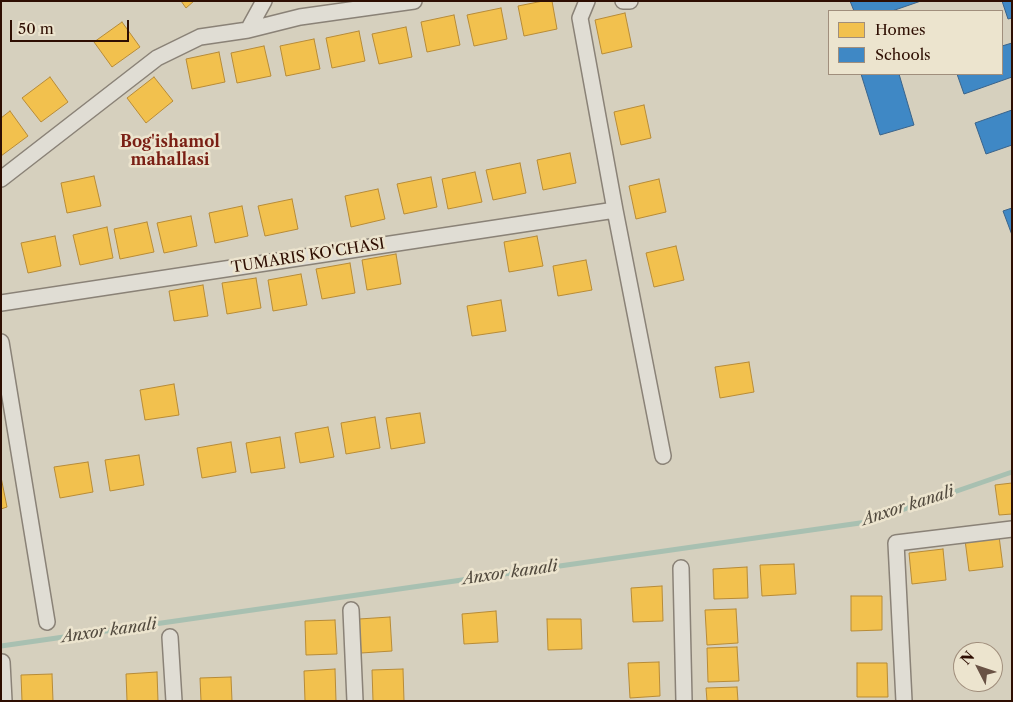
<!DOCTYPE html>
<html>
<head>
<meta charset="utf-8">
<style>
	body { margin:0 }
	#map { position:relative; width:1013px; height:702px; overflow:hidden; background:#d6d0be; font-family:"Libre Caslon Text",serif }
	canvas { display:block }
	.frame { position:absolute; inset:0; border:2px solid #2e0e02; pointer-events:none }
	.legend { position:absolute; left:828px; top:10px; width:175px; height:65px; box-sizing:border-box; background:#ece4ce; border:1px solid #a08e7c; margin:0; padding:6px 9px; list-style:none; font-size:15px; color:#2e0e02 }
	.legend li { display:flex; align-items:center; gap:10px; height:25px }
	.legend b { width:25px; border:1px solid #a08e7c }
	.north { position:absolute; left:953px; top:642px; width:50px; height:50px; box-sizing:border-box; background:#ece4ce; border:1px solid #a08e7c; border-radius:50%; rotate:311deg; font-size:14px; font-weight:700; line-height:20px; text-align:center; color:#2e0e02 }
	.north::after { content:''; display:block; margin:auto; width:18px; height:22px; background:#695244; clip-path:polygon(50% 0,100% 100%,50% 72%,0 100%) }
	.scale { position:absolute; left:10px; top:20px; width:119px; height:22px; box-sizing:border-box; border:2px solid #2e0e02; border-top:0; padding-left:6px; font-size:15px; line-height:18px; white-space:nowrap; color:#2e0e02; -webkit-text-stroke:4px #ece4ce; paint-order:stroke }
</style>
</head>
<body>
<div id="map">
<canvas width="1013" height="702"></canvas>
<div class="frame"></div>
<ul class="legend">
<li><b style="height:14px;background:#f2c14e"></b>Homes</li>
<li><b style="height:14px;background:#3f88c5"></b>Schools</li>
</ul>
<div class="north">N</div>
<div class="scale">50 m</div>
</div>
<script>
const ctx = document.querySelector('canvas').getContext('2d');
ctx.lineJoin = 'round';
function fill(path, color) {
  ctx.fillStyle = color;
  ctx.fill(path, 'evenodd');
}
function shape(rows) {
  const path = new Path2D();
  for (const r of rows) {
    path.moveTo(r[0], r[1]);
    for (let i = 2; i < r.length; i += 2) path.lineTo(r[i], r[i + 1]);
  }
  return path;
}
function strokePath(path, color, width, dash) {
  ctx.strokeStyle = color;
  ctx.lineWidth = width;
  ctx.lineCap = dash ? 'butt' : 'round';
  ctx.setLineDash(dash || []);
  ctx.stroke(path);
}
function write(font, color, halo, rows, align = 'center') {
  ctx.font = font + ' "Libre Caslon Text",serif';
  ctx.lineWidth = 5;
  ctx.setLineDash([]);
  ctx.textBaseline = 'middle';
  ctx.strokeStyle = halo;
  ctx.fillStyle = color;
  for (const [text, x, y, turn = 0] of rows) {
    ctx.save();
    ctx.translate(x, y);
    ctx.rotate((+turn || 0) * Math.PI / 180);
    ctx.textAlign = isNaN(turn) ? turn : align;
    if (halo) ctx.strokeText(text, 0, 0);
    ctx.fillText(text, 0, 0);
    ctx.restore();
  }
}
const homes = shape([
	[181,1,194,1,186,8,181,1],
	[543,1,552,1,557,29,524,36,518,6,543,1],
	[501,8,507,39,474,46,467,15,501,8],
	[625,13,632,47,602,54,595,20,625,13],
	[454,15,460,45,427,52,421,22,454,15],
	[122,22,140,47,112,67,94,42,122,22],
	[406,27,412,57,379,64,372,34,406,27],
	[359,31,365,61,332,68,326,38,359,31],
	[314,39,320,69,286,76,280,46,314,39],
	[264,46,271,76,237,83,231,53,264,46],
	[219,52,225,82,192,89,186,59,219,52],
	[50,77,68,102,41,122,22,98,50,77],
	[154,77,173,101,146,123,127,98,154,77],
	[644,105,651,138,621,145,614,112,644,105],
	[10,111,28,136,1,156,1,118,10,111],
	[570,153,576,183,543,190,537,160,570,153],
	[520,163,526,193,493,200,486,170,520,163],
	[475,172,482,202,448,209,442,179,475,172],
	[94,176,101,206,67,213,61,183,94,176],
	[431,177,437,207,404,214,397,184,431,177],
	[659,179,666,212,636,219,629,186,659,179],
	[378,189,385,219,351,227,345,196,378,189],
	[292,199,298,229,265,236,258,206,292,199],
	[242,206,248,236,215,243,209,213,242,206],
	[191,216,197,246,164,253,157,223,191,216],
	[147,222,154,252,120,259,114,229,147,222],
	[107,227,113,258,80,265,73,235,107,227],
	[55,236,61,266,28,273,21,243,55,236],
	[537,236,543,266,509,272,504,242,537,236],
	[676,246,684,280,654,287,646,253,676,246],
	[396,254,401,284,367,290,362,260,396,254],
	[586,260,592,290,558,296,553,266,586,260],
	[350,263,355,293,322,299,316,269,350,263],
	[301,274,307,305,273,311,268,280,301,274],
	[256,278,261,308,227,314,222,283,256,278],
	[203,285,208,316,174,321,169,291,203,285],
	[501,300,506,331,472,336,467,306,501,300],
	[749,362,754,392,720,398,715,367,749,362],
	[174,384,179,415,145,420,140,390,174,384],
	[420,413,425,443,391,449,386,418,420,413],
	[375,417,380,448,346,454,341,423,375,417],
	[328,427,334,457,300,463,295,433,328,427],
	[280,437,285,468,251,473,246,443,280,437],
	[231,442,236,472,202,478,197,448,231,442],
	[139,455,144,485,110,491,105,460,139,455],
	[88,462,93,492,60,498,54,467,88,462],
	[1,477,7,507,1,509,1,477],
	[1012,483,1012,514,999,515,995,485,1012,483],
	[999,536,1003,567,969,571,965,540,999,536],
	[943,549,946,580,912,584,909,553,943,549],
	[794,564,796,594,762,596,760,565,794,564],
	[747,567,748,598,714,599,713,569,747,567],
	[662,586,663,621,633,622,631,588,662,586],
	[851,596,882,596,882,630,851,631,851,596],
	[736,609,738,643,707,645,705,610,736,609],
	[496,611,498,642,464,644,462,614,496,611],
	[390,617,392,651,361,653,359,619,390,617],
	[547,619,581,619,582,649,548,650,547,619],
	[335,620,337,654,306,655,305,621,335,620],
	[737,647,739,681,708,682,707,648,737,647],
	[659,662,660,696,630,698,628,663,659,662],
	[857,663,887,663,888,697,857,697,857,663],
	[335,669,336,701,305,701,304,671,335,669],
	[403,669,404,701,373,701,372,670,403,669],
	[157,672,158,701,127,701,126,674,157,672],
	[52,674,53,701,22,701,21,675,52,674],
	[231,677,232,701,201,701,200,678,231,677],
	[737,687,738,701,707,701,706,688,737,687]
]);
const schools = shape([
	[850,1,921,1,892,11,854,11,850,1],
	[1002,1,1012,1,1012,18,1008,19,1002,1],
	[1012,43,1012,77,964,94,957,74,1002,74,1002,46,1012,43],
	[861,74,899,74,914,125,880,135,861,74],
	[1012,110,1012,145,986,154,975,123,1012,110],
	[1012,208,1012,235,1003,211,1012,208]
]);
const stream = shape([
	[1,646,867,522,1012,472]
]);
const minor = shape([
	[587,1,580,18,615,210,663,456],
	[623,1,630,1],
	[248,30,300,17,414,1],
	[1,179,157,58,200,37,248,30,264,1],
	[1,303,615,210],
	[1,342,47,622],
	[681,568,684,701],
	[351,610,355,701],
	[170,637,174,701],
	[2,662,4,701],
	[904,701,896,543,1012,529]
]);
const streetNames = [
	["TUMARIS KO'CHASI",308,256,-9]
];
const neighbourhoodNames = [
	["Bog'ishamol",170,142],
	["mahallasi",170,160]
];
const waterNames = [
	["Anxor kanali",908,506,-18],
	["Anxor kanali",510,573,-8],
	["Anxor kanali",109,631,-8]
];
fill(homes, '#f2c14e');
strokePath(homes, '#b78b37', 1);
fill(schools, '#3f88c5');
strokePath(schools, '#3a638a', 1);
strokePath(stream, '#a8c0b1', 5);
strokePath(minor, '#8a8277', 18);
strokePath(minor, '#e0ddd4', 15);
write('15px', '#2e0e02', '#ece4ce', streetNames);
write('bold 16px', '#7a1f14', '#ece4ce', neighbourhoodNames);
write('italic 16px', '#524a3e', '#ece4ce', waterNames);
</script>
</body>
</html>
